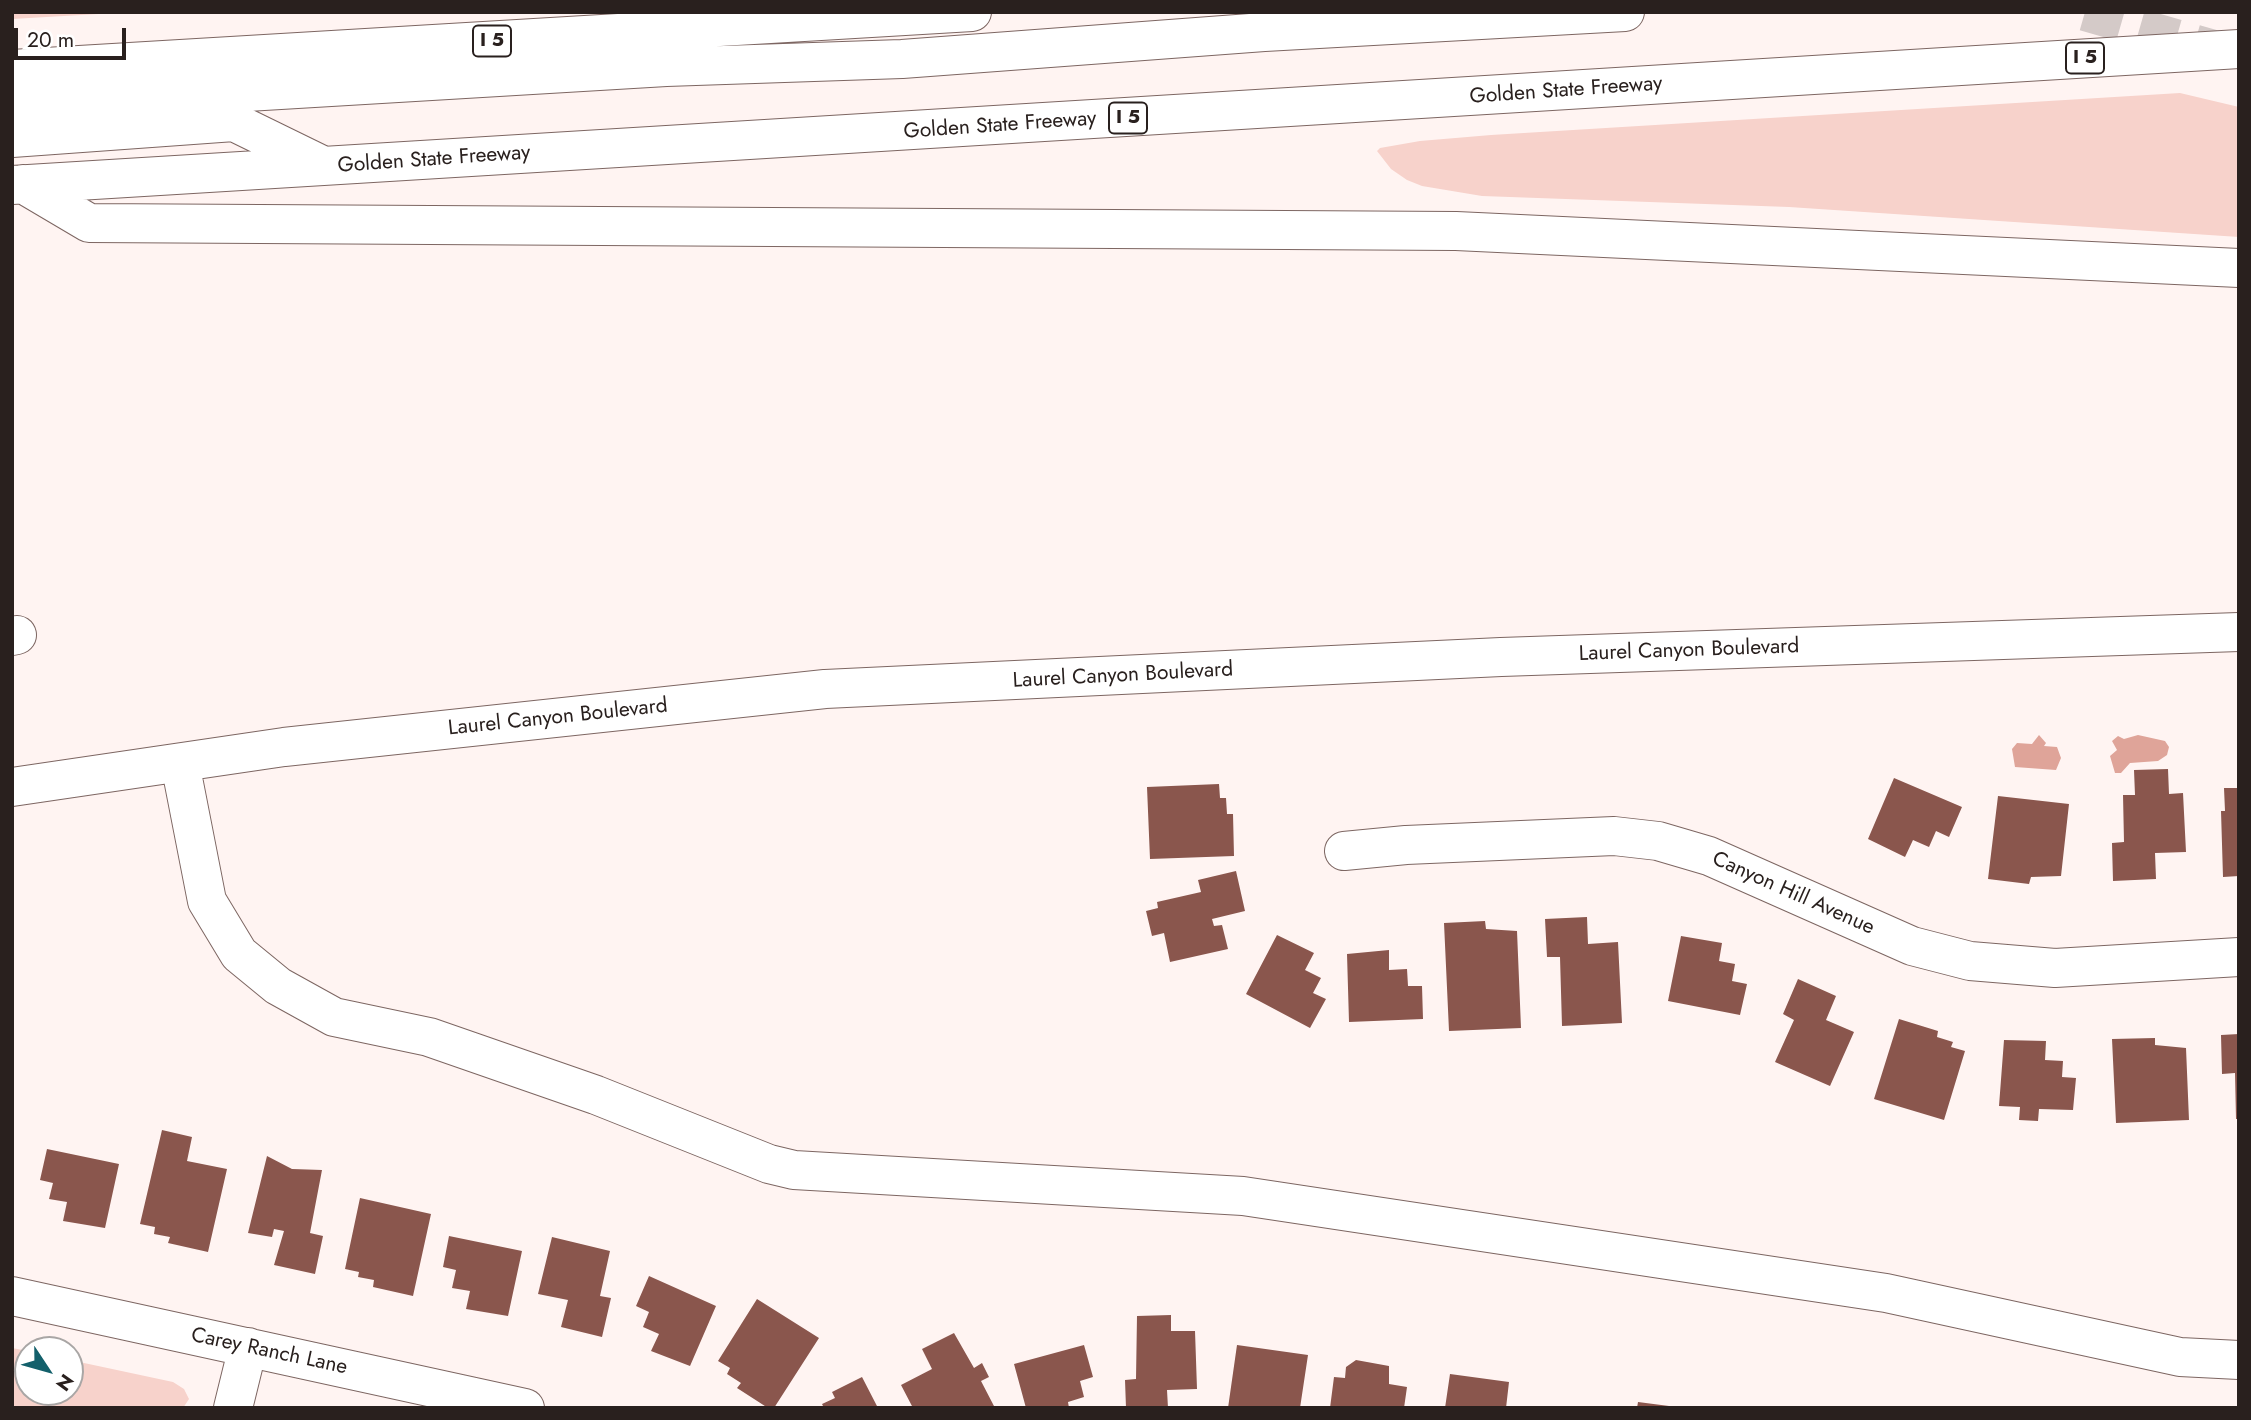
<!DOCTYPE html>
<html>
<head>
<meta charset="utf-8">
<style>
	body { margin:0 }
	#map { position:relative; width:2251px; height:1420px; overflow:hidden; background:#fff4f2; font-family:Jost,sans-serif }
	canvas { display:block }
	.frame { position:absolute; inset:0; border:14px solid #29201e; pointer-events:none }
	.north { position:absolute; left:14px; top:1336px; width:70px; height:70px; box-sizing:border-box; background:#fff; border:2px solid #a9a6a5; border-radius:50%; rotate:126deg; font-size:19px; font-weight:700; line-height:28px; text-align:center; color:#29201e }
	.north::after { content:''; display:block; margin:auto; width:24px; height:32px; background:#13606b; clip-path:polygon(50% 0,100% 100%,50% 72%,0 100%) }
	.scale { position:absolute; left:14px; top:28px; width:112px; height:32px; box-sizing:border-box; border:4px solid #29201e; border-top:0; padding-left:9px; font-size:21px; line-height:24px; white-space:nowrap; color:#29201e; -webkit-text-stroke:5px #fff; paint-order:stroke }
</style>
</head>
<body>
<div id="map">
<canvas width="2251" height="1420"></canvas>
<div class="frame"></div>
<div class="north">N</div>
<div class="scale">20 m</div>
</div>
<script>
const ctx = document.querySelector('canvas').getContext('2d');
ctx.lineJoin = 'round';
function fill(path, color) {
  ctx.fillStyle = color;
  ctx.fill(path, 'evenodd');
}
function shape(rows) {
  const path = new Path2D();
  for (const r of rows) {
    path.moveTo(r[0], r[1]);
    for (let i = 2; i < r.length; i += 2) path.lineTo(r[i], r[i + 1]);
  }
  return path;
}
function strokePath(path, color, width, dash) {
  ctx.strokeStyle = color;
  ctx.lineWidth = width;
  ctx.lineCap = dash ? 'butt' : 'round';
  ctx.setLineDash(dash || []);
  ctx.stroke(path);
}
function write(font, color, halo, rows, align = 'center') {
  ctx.font = font + ' Jost,sans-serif';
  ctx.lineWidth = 7;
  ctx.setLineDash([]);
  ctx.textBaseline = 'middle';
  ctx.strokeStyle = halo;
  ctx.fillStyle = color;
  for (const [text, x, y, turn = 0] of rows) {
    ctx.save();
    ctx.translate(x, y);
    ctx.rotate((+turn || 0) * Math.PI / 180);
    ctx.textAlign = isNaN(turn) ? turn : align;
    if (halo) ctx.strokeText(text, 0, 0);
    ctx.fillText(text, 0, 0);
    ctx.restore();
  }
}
const green = shape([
	[12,12,133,12,12,19],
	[2180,93,2239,107,2239,237,1789,207,1482,196,1422,186,1407,180,1391,169,1377,151,1380,148,1420,141,1491,135],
	[12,1348,28,1351,28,1392,70,1392,70,1360,173,1382,184,1389,189,1399,183,1408,12,1408]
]);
const water = shape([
	[2039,735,2046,743,2044,746,2057,747,2061,758,2056,770,2015,767,2012,749,2017,743,2032,744],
	[2138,735,2165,741,2169,747,2167,755,2158,761,2130,763,2121,773,2115,773,2110,756,2117,750,2112,741,2118,736,2124,739]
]);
const building = shape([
	[2168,769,2169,794,2183,793,2186,852,2155,853,2156,879,2113,881,2112,843,2124,842,2123,795,2135,795,2134,770],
	[1894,778,1962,807,1949,837,1936,831,1929,847,1913,840,1905,857,1868,839],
	[1219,784,1220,798,1226,798,1227,814,1233,814,1234,856,1150,859,1147,787],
	[2224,788,2239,788,2239,876,2223,877,2221,811,2225,811],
	[1998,796,2069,804,2061,876,2031,877,2029,884,1988,879],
	[1236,871,1245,911,1212,919,1214,926,1222,925,1228,949,1170,962,1164,933,1152,936,1146,911,1158,908,1157,902,1201,892,1198,880],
	[1587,917,1588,944,1618,942,1622,1023,1562,1026,1560,957,1547,957,1545,919],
	[1485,921,1486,929,1517,931,1521,1028,1449,1031,1444,923],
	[1277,935,1314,953,1305,970,1321,978,1313,993,1326,999,1310,1028,1246,994],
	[1681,936,1722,943,1719,961,1735,964,1732,981,1747,984,1740,1015,1668,1001],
	[1389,950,1389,970,1407,969,1408,986,1422,986,1423,1019,1349,1022,1347,954],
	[1798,979,1836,996,1826,1020,1854,1032,1830,1086,1775,1062,1794,1020,1783,1014],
	[1899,1019,1938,1031,1937,1037,1953,1042,1951,1047,1965,1051,1944,1120,1874,1099],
	[2239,1034,2239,1119,2236,1119,2235,1073,2222,1074,2221,1035],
	[2155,1038,2155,1045,2186,1048,2189,1120,2116,1123,2112,1039],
	[2004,1040,2046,1041,2045,1060,2063,1061,2062,1077,2076,1078,2073,1110,2039,1109,2038,1121,2019,1120,2020,1107,1999,1106],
	[162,1130,192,1137,187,1161,227,1169,208,1252,168,1243,170,1237,154,1234,155,1227,140,1224],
	[47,1149,119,1164,105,1228,63,1221,67,1202,49,1199,53,1183,40,1180],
	[267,1156,292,1169,322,1170,310,1233,323,1236,315,1274,274,1265,284,1231,274,1229,272,1237,248,1233],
	[360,1198,431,1214,413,1296,373,1287,374,1280,358,1277,359,1272,345,1269],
	[449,1236,522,1251,508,1316,466,1309,470,1291,452,1288,456,1270,443,1267],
	[552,1237,610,1251,600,1296,611,1298,602,1337,561,1327,568,1300,538,1294],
	[649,1276,716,1306,690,1366,651,1351,659,1334,643,1327,649,1312,636,1306],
	[757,1299,819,1338,774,1408,768,1408,737,1388,741,1383,727,1374,730,1368,718,1361],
	[1171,1315,1171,1331,1195,1331,1197,1389,1167,1390,1168,1408,1126,1408,1125,1380,1136,1379,1137,1316],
	[954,1333,974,1368,982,1363,989,1377,981,1381,995,1408,913,1408,901,1385,932,1369,922,1349],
	[1084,1345,1093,1377,1080,1381,1084,1397,1068,1402,1069,1408,1026,1408,1014,1364],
	[1237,1345,1308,1355,1300,1408,1228,1408],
	[1356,1360,1389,1366,1389,1384,1407,1387,1404,1408,1330,1408,1334,1377,1345,1378,1346,1367],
	[1450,1374,1509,1382,1506,1408,1445,1408],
	[862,1377,878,1408,824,1408,822,1404,835,1398,832,1392],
	[1638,1402,1669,1406,1669,1408,1637,1408]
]);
const highwayTunnel = shape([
	[2085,12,2214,49]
]);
const minor = shape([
	[12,636,17,635],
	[180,763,207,901,239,954,278,986,334,1017,429,1037,596,1095,769,1164,794,1170,1243,1196,1886,1293,2180,1357,2239,1360],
	[12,787,284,747,825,689,1501,657,2239,632],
	[1344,851,1406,845,1614,836,1658,841,1709,856,1912,946,1970,961,2055,968,2239,957],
	[12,1296,525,1408],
	[233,1408,248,1347]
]);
const highway = shape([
	[12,69,972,12],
	[12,106,666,67,902,59,1264,32,1625,12],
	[12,138,234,122,324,166],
	[23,184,89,223,1456,231,2239,268],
	[12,185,2239,49]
]);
const shields = [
	[492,41,38],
	[2085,58,38],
	[1128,118,38]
];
const shieldNames = [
	["I 5",492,41],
	["I 5",2085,58],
	["I 5",1128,118]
];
const streetNames = [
	["Golden State Freeway",1566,91,-4],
	["Golden State Freeway",1000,126,-4],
	["Golden State Freeway",434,160,-4],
	["Laurel Canyon Boulevard",1689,651,-2],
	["Laurel Canyon Boulevard",1123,676,-3],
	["Laurel Canyon Boulevard",558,718,-6],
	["Canyon Hill Avenue",1793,894,24],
	["Carey Ranch Lane",269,1352,12]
];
fill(green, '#f7d2cb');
fill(water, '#dfa499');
fill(building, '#8a564d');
strokePath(highwayTunnel, '#d4cac8', 38, [38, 19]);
strokePath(minor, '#7d6662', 40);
strokePath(highway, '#7d6662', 40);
strokePath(minor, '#fff', 38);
strokePath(highway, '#fff', 38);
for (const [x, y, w] of shields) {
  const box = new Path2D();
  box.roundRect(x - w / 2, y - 15.5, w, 31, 5);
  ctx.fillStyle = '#fff';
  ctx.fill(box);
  strokePath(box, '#29201e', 2);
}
write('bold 19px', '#29201e', null, shieldNames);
write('21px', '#29201e', '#fff', streetNames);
</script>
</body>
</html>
